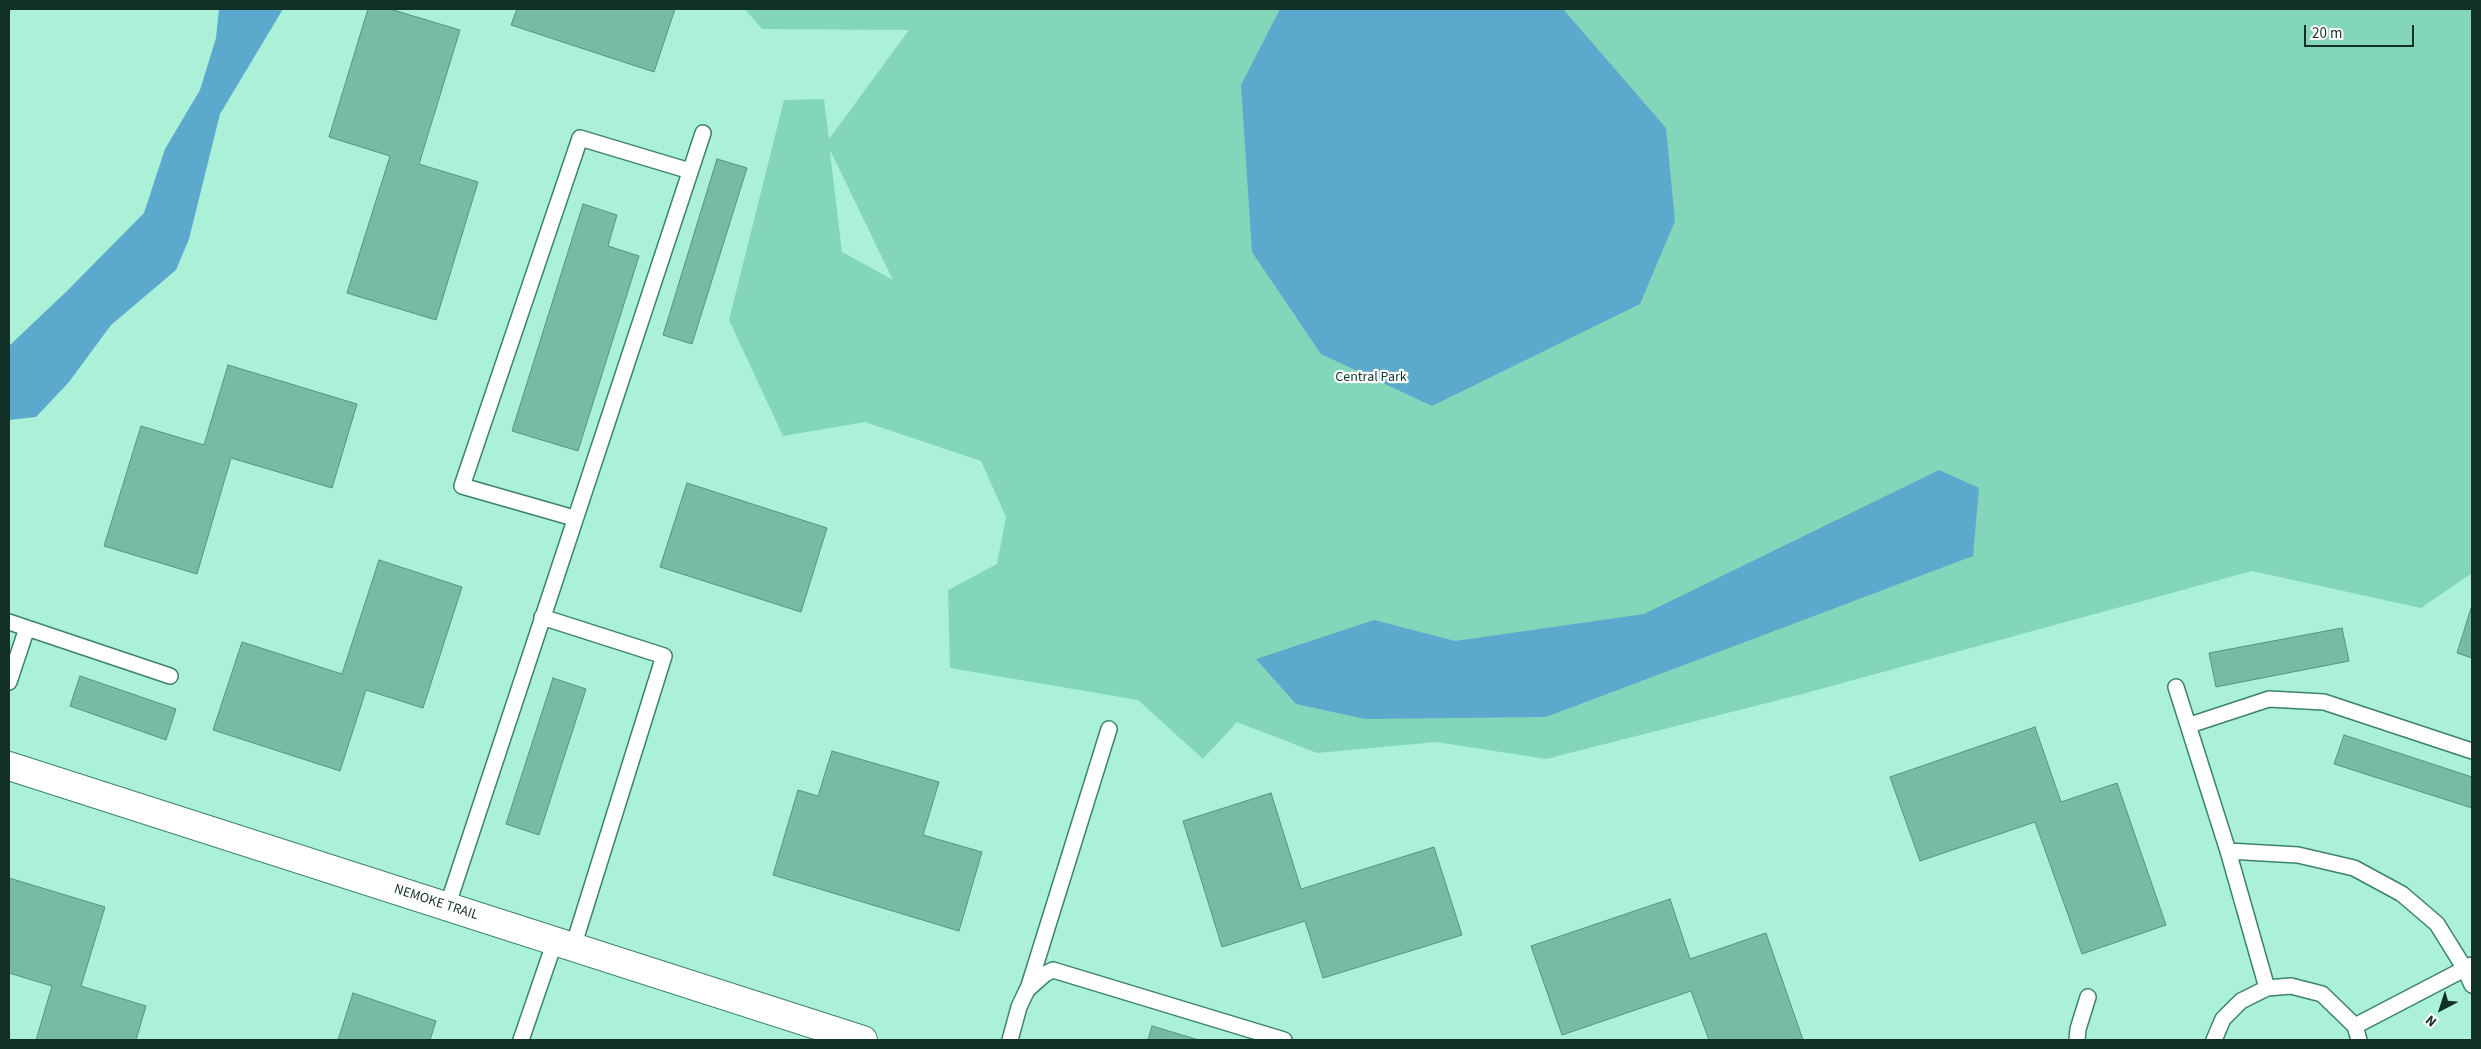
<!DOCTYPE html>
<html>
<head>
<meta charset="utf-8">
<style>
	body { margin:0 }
	#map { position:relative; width:2481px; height:1049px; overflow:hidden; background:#aaf1d7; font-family:"Source Sans 3",sans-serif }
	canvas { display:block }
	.frame { position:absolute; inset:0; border:10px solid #133027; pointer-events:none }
	.north { position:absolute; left:2416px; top:984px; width:50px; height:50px; -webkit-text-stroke:4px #fff; paint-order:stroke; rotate:220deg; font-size:14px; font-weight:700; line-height:20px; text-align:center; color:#133027 }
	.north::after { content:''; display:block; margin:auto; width:18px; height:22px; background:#133027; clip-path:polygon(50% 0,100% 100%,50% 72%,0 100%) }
	.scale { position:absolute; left:2304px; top:25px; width:110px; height:22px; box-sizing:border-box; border:2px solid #133027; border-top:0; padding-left:6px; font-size:15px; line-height:18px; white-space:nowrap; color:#133027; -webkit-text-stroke:4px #fff; paint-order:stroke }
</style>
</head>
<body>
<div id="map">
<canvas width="2481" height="1049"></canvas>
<div class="frame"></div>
<div class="north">N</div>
<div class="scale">20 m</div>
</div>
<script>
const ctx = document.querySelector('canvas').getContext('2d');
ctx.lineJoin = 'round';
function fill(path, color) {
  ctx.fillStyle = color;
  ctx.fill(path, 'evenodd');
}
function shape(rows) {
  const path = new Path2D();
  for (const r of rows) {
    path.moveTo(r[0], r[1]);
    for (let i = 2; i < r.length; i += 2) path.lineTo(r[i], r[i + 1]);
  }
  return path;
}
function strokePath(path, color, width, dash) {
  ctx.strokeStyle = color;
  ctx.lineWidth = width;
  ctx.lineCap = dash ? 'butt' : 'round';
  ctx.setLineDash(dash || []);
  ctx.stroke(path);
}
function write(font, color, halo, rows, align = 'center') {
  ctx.font = font + ' "Source Sans 3",sans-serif';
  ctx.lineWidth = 4.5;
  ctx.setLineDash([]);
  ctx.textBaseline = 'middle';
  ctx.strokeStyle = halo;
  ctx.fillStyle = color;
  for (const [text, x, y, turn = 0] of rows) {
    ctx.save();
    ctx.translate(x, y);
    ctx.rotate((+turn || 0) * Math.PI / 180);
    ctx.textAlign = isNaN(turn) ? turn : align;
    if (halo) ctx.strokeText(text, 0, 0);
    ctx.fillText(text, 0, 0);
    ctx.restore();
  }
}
const green = shape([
	[745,9,2472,9,2472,573,2421,608,2252,571,1806,693,1546,759,1436,742,1317,753,1237,722,1203,759,1138,700,950,668,948,590,997,564,1006,517,981,461,865,422,783,436,729,320,784,100,824,99,829,139,909,30,762,29],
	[830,152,831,152,893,280,842,252]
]);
const water = shape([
	[219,9,283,9,220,114,189,239,176,270,111,325,69,382,36,417,9,420,9,346,67,291,144,213,165,149,200,90,216,38],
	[1280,9,1563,9,1666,128,1675,221,1640,304,1432,406,1321,354,1252,252,1241,85],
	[1939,470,1979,488,1973,556,1546,717,1365,719,1296,704,1256,659,1374,620,1455,641,1644,614]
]);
const building = shape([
	[368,9,390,9,460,30,419,164,478,182,436,320,347,293,390,156,329,137,368,9],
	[517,9,675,9,654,72,511,25,517,9],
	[717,159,747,168,692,344,663,335,717,159],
	[583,204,617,215,608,246,639,256,578,451,512,431,583,204],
	[228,365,357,404,332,488,231,458,197,574,104,546,141,426,204,445,228,365],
	[687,483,827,528,801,612,660,567,687,483],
	[379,560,462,587,423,708,366,690,340,771,213,730,242,642,342,674,379,560],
	[2472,605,2472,658,2457,653,2472,605],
	[2342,628,2349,661,2216,687,2209,653,2342,628],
	[80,676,176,709,166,740,70,706,80,676],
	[553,678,586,689,539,835,506,824,553,678],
	[2035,727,2061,802,2117,783,2166,925,2082,954,2035,822,1920,861,1890,777,2035,727],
	[2344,735,2472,777,2472,808,2334,764,2344,735],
	[832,751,939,782,923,835,982,852,959,931,773,875,798,790,818,796,832,751],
	[1271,793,1301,889,1434,847,1462,935,1323,978,1305,921,1222,947,1183,821,1271,793],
	[9,878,105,907,81,986,146,1006,136,1040,36,1040,52,986,9,973,9,878],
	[1670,899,1690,959,1766,933,1803,1040,1709,1040,1691,991,1562,1035,1531,946,1670,899],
	[353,993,436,1021,430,1040,338,1040,353,993],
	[1152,1026,1199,1040,1148,1040,1152,1026]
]);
const service = shape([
	[574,518,462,486,580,138,690,171],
	[542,617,664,656,573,947],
	[9,622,170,676],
	[9,682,27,628],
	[2176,687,2228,851,2267,988],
	[2190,725,2269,699,2324,702,2472,751],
	[2228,851,2298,855,2354,868,2402,894,2437,924,2465,969,2472,985],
	[447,907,703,133],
	[1028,989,1109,729],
	[2355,1026,2472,965],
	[521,1040,555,941],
	[1010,1040,1019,1007,1027,990,1045,974,1053,970,1284,1040],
	[2077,1040,2078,1029,2088,997],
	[2214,1040,2223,1019,2241,1001,2267,988,2291,986,2322,994,2355,1026,2359,1040]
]);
const minor = shape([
	[9,766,863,1040]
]);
const parkNames = [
	["Central Park",1371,378]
];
const streetNames = [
	["NEMOKE TRAIL",436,903,18]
];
fill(green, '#84d6ba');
fill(water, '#5ba9cd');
fill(building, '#76bca3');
strokePath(building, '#51967f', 1);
strokePath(service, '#3c826c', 18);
strokePath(minor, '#3c826c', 30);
strokePath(service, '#fff', 15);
strokePath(minor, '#fff', 28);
write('14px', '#10382c', '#fff', parkNames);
write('14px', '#133027', '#fff', streetNames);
</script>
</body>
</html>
